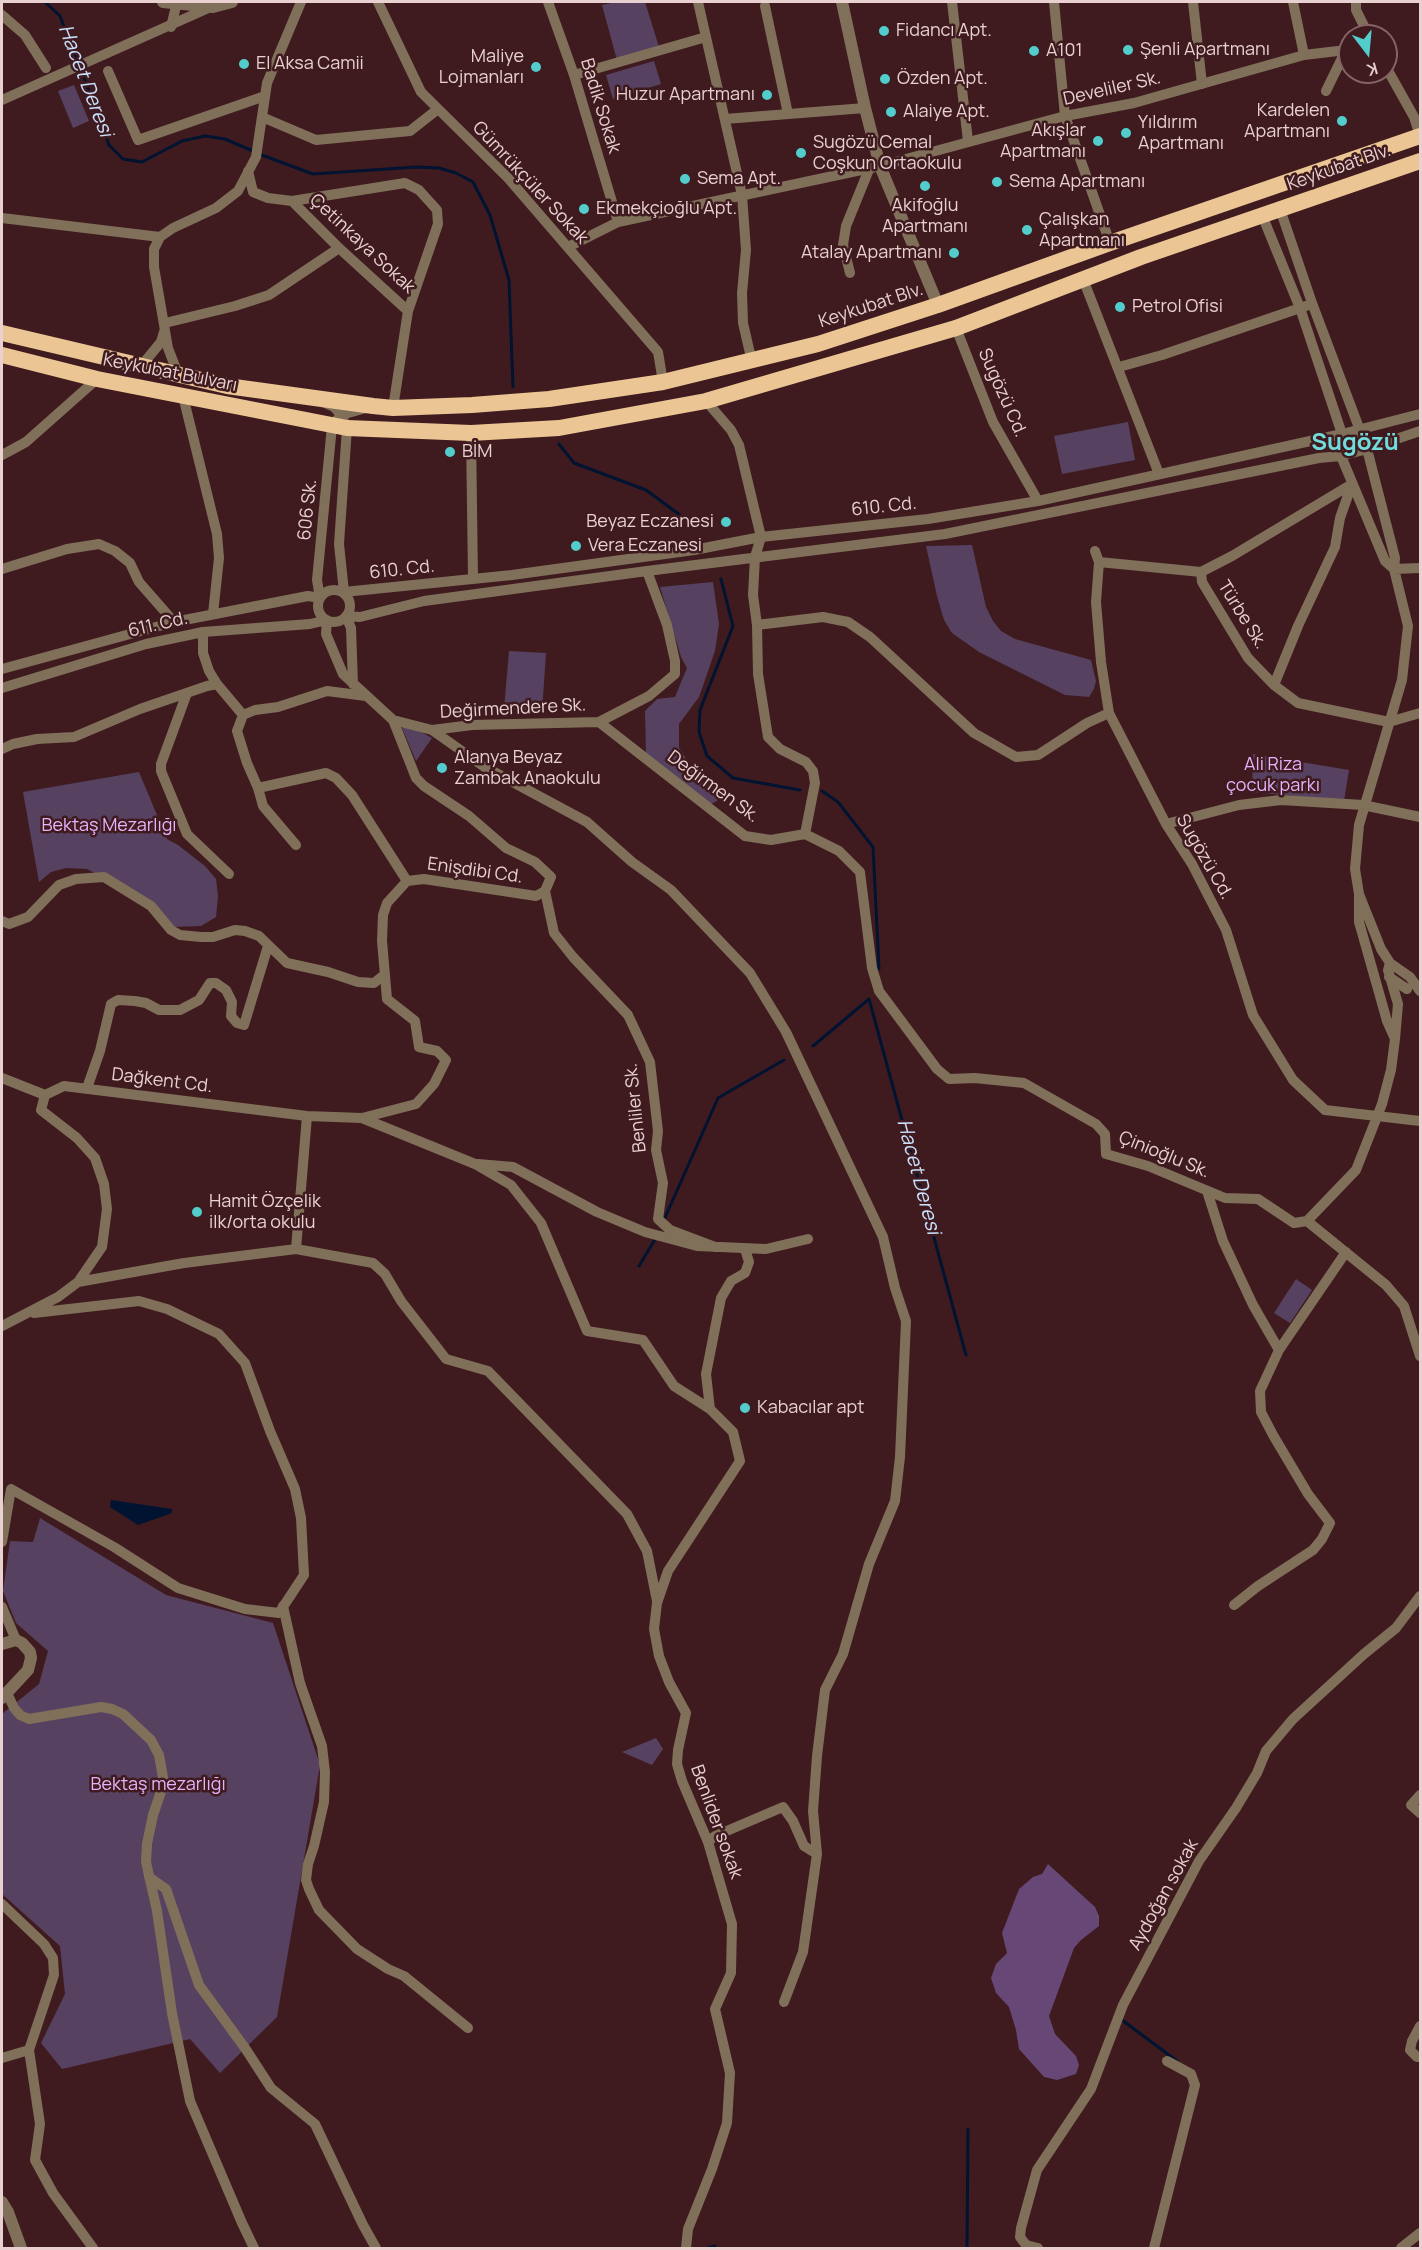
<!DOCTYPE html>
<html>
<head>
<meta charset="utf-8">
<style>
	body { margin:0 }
	#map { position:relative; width:1422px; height:2250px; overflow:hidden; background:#3f1b1f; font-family:Manrope,sans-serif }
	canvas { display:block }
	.frame { position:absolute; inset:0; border:3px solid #e9d0d1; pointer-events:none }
	.north { position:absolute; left:1338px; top:24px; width:60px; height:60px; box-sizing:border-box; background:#3f1b1f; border:2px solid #836366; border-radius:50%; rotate:164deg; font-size:16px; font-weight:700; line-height:24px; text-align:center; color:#e9d0d1 }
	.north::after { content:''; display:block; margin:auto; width:21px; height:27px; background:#52cdcc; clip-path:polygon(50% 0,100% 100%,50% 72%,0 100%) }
</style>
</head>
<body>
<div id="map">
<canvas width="1422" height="2250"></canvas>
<div class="frame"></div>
<div class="north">K</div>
</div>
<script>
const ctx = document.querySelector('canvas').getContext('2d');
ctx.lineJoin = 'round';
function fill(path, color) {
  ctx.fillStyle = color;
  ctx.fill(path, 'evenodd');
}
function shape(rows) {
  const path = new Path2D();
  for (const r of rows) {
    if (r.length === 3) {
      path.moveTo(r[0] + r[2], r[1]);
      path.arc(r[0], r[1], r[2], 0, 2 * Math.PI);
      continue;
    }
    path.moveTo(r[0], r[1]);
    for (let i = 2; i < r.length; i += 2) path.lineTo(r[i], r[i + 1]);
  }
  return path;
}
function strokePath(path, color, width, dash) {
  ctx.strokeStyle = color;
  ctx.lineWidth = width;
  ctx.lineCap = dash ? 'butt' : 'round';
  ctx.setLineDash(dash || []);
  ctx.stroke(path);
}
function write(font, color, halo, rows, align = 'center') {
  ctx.font = font + ' Manrope,sans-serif';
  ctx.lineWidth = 5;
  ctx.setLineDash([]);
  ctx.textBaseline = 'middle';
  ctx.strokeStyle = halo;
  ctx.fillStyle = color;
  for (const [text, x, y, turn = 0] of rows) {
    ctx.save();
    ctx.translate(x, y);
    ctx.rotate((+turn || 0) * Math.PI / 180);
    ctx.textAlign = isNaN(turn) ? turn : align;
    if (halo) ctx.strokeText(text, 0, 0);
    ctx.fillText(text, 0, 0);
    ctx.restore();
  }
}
const green = shape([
	[616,2,645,2,659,47,617,60,602,5],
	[654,61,661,84,613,99,606,75],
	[74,85,89,121,73,128,58,91],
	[1128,422,1135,460,1062,474,1054,436],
	[972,545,986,607,993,621,1001,631,1015,639,1091,660,1096,681,1094,689,1089,697,1065,695,979,652,952,633,944,620,937,596,926,546],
	[713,582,719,624,715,651,699,697,679,724,679,748,700,780,722,798,711,804,646,755,645,711,657,699,675,697,687,668,681,657,660,587],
	[509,651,546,653,542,712,504,709],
	[410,726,432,738,416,761,402,728],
	[1253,754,1349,770,1344,801,1252,792],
	[139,772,167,839,178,845,205,866,216,879,218,896,216,917,201,926,172,927,126,889,87,869,66,868,51,872,39,882,23,792],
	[1296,1279,1312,1290,1290,1323,1274,1313],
	[40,1518,166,1595,273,1623,320,1765,277,2017,220,2073,190,2039,62,2069,41,2043,65,1994,60,1946,2,1894,2,1714,39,1684,48,1651,16,1623,3,1591,10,1541,33,1542],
	[656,1738,663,1749,652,1765,622,1752]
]);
const forest = shape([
	[1048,1864,1095,1907,1099,1916,1099,1926,1081,1940,1074,1948,1049,2016,1055,2034,1076,2056,1079,2065,1076,2074,1057,2080,1044,2077,1019,2049,1016,2030,1009,2007,996,1993,991,1978,996,1964,1007,1953,1002,1933,1019,1889,1033,1877,1042,1874]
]);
const water = shape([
	[111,1500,172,1509,172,1513,138,1525,110,1507]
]);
const stream = shape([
	[45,2,60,16,78,63],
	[81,69,109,145,123,159,142,162,182,141,205,136,225,139,253,151],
	[259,154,313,174,416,167,439,168,456,173,473,182,490,215,509,280,513,387],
	[559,444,574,463,646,490,695,526],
	[721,579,733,626,700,710,699,732,707,756,733,778,800,790],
	[822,791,838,802,873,847,879,969],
	[813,1046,869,999,966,1355],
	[664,1220,718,1098,784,1060],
	[639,1266,654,1241],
	[1122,2020,1177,2061],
	[708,2248,715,2246],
	[967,2248,968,2129]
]);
const minor = shape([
	[378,2,421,92,508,178,658,352,663,382],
	[548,2,574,75,618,222],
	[698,2,742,195,746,250,742,293,743,323,752,362],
	[952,2,968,141],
	[1054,2,1065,116,1110,243],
	[1193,2,1202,84],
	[1293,2,1304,55],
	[1356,2,1356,10,1369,36],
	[765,6,788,114],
	[2,15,25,35,46,68],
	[171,27,177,2],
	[1386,67,1414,117,1420,136],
	[108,71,138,140,265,96],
	[574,75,706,37],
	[1326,91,1346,50],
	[2,100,213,6],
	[262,117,316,140,410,131,438,109],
	[725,119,865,108],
	[248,171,253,192,268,198,292,201,339,248,408,311],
	[292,201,405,183,419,190,437,210,438,224,408,311,393,408],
	[1280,209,1312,303,1367,449,1395,558,1394,569,1408,626,1402,680,1359,825,1355,869,1359,894],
	[1262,215,1300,308,1342,434,1339,445,1341,456,1385,561,1394,569],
	[2,218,160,237,173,228,216,208,238,191,256,157,267,83,301,2],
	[160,237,154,249,154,267,168,348,178,374],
	[568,247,618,222,880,166,1065,116,1134,103,1304,55,1346,50,1350,47],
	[850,273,843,245,846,226,870,167],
	[1083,279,1159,474],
	[165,323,235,306,269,295,339,248],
	[956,328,993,422,1038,501],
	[142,365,161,342,164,332],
	[1119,367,1162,355,1306,306],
	[183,396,217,534,219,558,213,614],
	[706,401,731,430,739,445,761,537],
	[325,403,334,407,341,415,347,428,339,544,344,592,512,575,694,550,761,537,928,519,1038,501,1342,434,1420,414],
	[471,433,473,579],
	[2,455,26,442,97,379],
	[1352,484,1232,556,1201,572,1202,582,1248,658,1274,685,1298,703,1389,722,1420,713],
	[1095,551,1099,562,1096,602,1101,662,1109,713,1166,824,1192,864,1226,930,1253,1015,1293,1080,1325,1110,1420,1121],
	[1099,562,1201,572],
	[2,569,67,549,99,544,115,551,130,563,139,582,174,622],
	[1394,569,1420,568],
	[334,606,16],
	[757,625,823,617,848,622,870,637,974,733,1016,757,1038,755,1087,723,1109,713],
	[203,632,203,653,209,671,217,684,243,715,255,710,278,707,327,691,366,696],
	[2,669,174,622,308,596,320,598,317,580,332,426,341,415,366,408],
	[353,684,351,628,346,616,360,617,424,601,647,571,945,534,1319,458,1341,456,1367,449,1420,431],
	[1274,685,1298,626,1335,547,1340,518,1352,484],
	[2,688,146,644,203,632,310,624,327,620,326,634,343,674,393,720,432,730,472,725,599,722,649,696,675,674,675,661,667,625,647,571],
	[187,693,161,764,161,771,187,834,229,874],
	[243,715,237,731,247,763,258,788,263,806,296,845],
	[599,722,745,836,771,840,805,834,815,783,813,771,806,762,780,749,768,737,758,674,757,625,753,595,755,557,761,537],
	[432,730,483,766,587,822,632,862,671,890,750,973,786,1032,883,1237,895,1288,906,1321,900,1457,895,1501,869,1564,843,1654,825,1690,817,1756,813,1811,817,1854,803,1952,784,2002],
	[2,749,13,744,37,739,74,737,140,709,207,686,217,684],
	[258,788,326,773,336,778,352,795,407,881],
	[1166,824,1239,805,1281,800,1363,805,1420,817],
	[805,834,839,851,860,872,872,968,879,991,937,1069,949,1079,975,1078,1024,1083,1096,1124,1105,1134,1106,1154,1148,1166,1225,1198,1258,1199,1294,1223,1307,1221,1356,1170,1382,1104,1391,1070,1395,1039],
	[545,891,554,933,573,957,628,1015,650,1062,658,1131,656,1150,663,1183,658,1219,670,1230,715,1247],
	[2,921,9,924,28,917,59,885,76,879,104,877,151,906,171,930,180,935,201,937,213,937,235,930,245,931,259,936,287,963,328,972,358,982,374,983,385,974],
	[1390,963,1388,970,1398,1004,1395,1039,1387,1021,1359,922,1359,894,1381,949,1390,963,1410,977,1420,991],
	[1389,977,1407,989],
	[2,1078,45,1095],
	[87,1088,100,1051,111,1004,118,1000,135,1001,146,1003,159,1010,180,1010,199,1000,210,983,216,983,226,990,232,1002,231,1016,237,1023,244,1025,268,946],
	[307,1116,296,1249,373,1263,385,1274,401,1301,446,1359,488,1371,627,1514,647,1551,657,1601],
	[362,1118,475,1164,511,1185,541,1223,587,1331,643,1340,674,1386,710,1409,733,1432,740,1461,668,1571,657,1603,654,1629,659,1656,669,1682,686,1713,678,1750,677,1764,682,1781,708,1842,732,1924,731,1973,715,2009,730,2073,727,2123,712,2169,688,2229,686,2248],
	[478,1164,513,1167,597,1212,645,1232,697,1246,766,1249,808,1239],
	[1207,1191,1223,1241,1253,1305,1279,1350],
	[1307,1221,1386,1285,1404,1306,1420,1356],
	[78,1282,184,1263,296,1249],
	[2,1326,58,1297,78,1282,102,1247,107,1209,104,1184,95,1158,77,1138,41,1110,45,1095,64,1086,307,1116,362,1118,416,1104,434,1084,446,1060,437,1051,419,1047,415,1021,387,999,382,941,383,915,387,903,407,881,424,879,536,896,545,891,551,877,535,862,506,848,469,816,424,786,416,778,393,720],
	[710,1409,706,1374,721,1298,731,1281,745,1273,749,1262,745,1249],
	[2,1542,11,1489,114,1547,178,1588,245,1609,279,1613,304,1575,301,1518,295,1489,270,1431,245,1363,219,1334,167,1309,139,1301,34,1313],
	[1234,1605,1258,1586,1313,1550,1322,1539,1330,1523,1308,1494,1273,1435,1261,1412,1260,1391,1279,1350,1346,1252],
	[283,1606,300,1683,322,1746,325,1772,324,1802,314,1846,308,1864,306,1880,309,1889,319,1910,357,1949,388,1969,404,1976,468,2028],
	[2,1607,16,1640],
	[7,1693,14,1708,20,1715,29,1719,101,1707,112,1709,123,1714,151,1740,159,1755,164,1783,153,1815,147,1844,146,1862,157,1911,172,2013,190,2101,242,2223,254,2248],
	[1420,1795,1411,1805,1420,1813],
	[708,1842,715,1836,783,1807,793,1821,804,1846,817,1854],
	[149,1877,166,1889,199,1985,245,2048,271,2088,315,2124,363,2225,376,2248],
	[2,1904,44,1944,53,1958,54,1975,29,2050,40,2124,35,2160,53,2193,93,2248],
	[1420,2026,1412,2041,1410,2050,1417,2057,1420,2057],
	[2,2058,29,2050],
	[1038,2248,1026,2245,1020,2237,1021,2228,1037,2170,1091,2089,1123,2005,1199,1861,1236,1808,1257,1773,1266,1751,1293,1719,1364,1654,1396,1628,1420,1596],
	[1154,2248,1195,2085,1191,2074,1167,2061],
	[1401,2248,1420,2233]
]);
const tertiary = shape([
	[163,2,213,7,232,2],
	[842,2,865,108,880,166,938,305],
	[2,1644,16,1640,22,1643,30,1652,31,1658,28,1670,2,1698],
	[2,2202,8,2212,21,2248]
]);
const trunk = shape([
	[2,333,227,386,373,406,393,408,472,405,549,399,663,382,818,344,938,305,1110,243,1420,136],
	[2,355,97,379,347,428,471,433,559,428,706,401,956,328,1141,257,1420,161]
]);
const markers = [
	[884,31,6,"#52cdcc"],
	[1128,50,6,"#52cdcc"],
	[1034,51,6,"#52cdcc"],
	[244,64,6,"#52cdcc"],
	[536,67,6,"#52cdcc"],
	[885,79,6,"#52cdcc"],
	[767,95,6,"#52cdcc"],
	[891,112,6,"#52cdcc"],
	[1342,121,6,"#52cdcc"],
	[1126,133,6,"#52cdcc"],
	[1098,141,6,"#52cdcc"],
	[801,153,6,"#52cdcc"],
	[685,179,6,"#52cdcc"],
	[997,182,6,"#52cdcc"],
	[925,186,6,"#52cdcc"],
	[584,209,6,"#52cdcc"],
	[1027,230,6,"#52cdcc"],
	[954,253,6,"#52cdcc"],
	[1120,307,6,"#52cdcc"],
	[450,452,6,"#52cdcc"],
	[726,522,6,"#52cdcc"],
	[576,546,6,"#52cdcc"],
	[442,768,6,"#52cdcc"],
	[197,1212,6,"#52cdcc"],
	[745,1408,6,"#52cdcc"]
];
const poiNames = [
	["Fidancı Apt.",896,31],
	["Şenli Apartmanı",1140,50],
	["A101",1046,51],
	["Maliye",524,57,"right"],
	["Lojmanları",524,78,"right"],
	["El Aksa Camii",256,64],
	["Özden Apt.",897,79],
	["Huzur Apartmanı",755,95,"right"],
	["Kardelen",1330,111,"right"],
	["Apartmanı",1330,132,"right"],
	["Alaiye Apt.",903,112],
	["Yıldırım",1138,123],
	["Apartmanı",1138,144],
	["Akışlar",1086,131,"right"],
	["Apartmanı",1086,152,"right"],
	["Sugözü Cemal",813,143],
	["Coşkun Ortaokulu",813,164],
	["Sema Apt.",697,179],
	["Sema Apartmanı",1009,182],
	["Akifoğlu",925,206,"center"],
	["Apartmanı",925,227,"center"],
	["Ekmekçioğlu Apt.",596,209],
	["Çalışkan",1039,220],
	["Apartmanı",1039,241],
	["Atalay Apartmanı",942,253,"right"],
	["Petrol Ofisi",1132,307],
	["BİM",462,452],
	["Beyaz Eczanesi",714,522,"right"],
	["Vera Eczanesi",588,546],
	["Alanya Beyaz",454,758],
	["Zambak Anaokulu",454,779],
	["Hamit Özçelik",209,1202],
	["ilk/orta okulu",209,1223],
	["Kabacılar apt",757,1408]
];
const streetNames = [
	["Develiler Sk.",1112,89,-13],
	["Badik Sokak",600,106,73],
	["Keykubat Blv.",1339,168,-19],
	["Gümrükçüler Sokak",530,183,47],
	["Çetinkaya Sokak",362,244,43],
	["Keykubat Blv.",871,306,-18],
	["Keykubat Bulvarı",170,373,11],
	["Sugözü Cd.",1002,393,66],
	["610. Cd.",884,507,-6],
	["606 Sk.",308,510,-84],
	["610. Cd.",402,570,-6],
	["Türbe Sk.",1242,615,58],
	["611. Cd.",158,625,-13],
	["Değirmendere Sk.",513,709,-3],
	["Değirmen Sk.",713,787,36],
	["Sugözü Cd.",1204,857,60],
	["Enişdibi Cd.",475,871,8],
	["Dağkent Cd.",162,1081,7],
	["Benliler Sk.",636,1108,-96],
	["Çinioğlu Sk.",1164,1155,22],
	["Benlider sokak",716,1822,70],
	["Aydoğan sokak",1164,1895,-61]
];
const parkNames = [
	["Ali Riza",1273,765],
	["çocuk parkı",1273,786],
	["Bektaş Mezarlığı",109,826],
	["Bektaş mezarlığı",158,1785]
];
const waterNames = [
	["Hacet Deresi",85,81,69],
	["Hacet Deresi",918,1177,75]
];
const districtNames = [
	["Sugözü",1355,443]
];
fill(green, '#564260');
fill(forest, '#674776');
fill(water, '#001331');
strokePath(stream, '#001331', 3);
strokePath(minor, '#80705a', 10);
strokePath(tertiary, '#80705a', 12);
strokePath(trunk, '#ebc694', 16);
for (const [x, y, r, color] of markers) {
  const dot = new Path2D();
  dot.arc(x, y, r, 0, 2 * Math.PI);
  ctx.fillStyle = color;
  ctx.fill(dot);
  strokePath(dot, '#3f1b1f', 2);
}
write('18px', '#e9d0d1', '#3f1b1f', poiNames, 'left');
write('18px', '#e9d0d1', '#3f1b1f', streetNames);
write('18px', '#e5b3fc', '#3f1b1f', parkNames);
write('italic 20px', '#cae0fc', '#3f1b1f', waterNames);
write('bold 24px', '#70dcdb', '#3f1b1f', districtNames);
</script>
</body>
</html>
